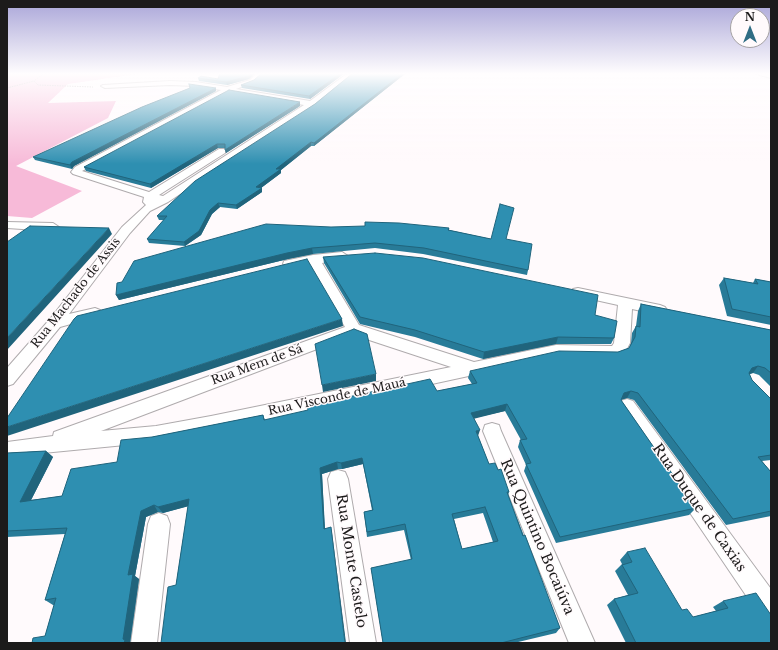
<!DOCTYPE html>
<html>
<head>
<meta charset="utf-8">
<style>
	body { margin:0 }
	#map { position:relative; width:778px; height:650px; overflow:hidden; background:#fffafc; font-family:"Libre Baskerville",serif }
	canvas { display:block }
	.frame { position:absolute; inset:0; border:8px solid #1c1b1b; pointer-events:none }
	.north { position:absolute; left:730px; top:8px; width:40px; height:40px; box-sizing:border-box; background:#fffafc; border:1px solid #a4a1a2; border-radius:50%; rotate:0deg; font-size:11px; font-weight:700; line-height:16px; text-align:center; color:#1c1b1b }
	.north::after { content:''; display:block; margin:auto; width:14px; height:18px; background:#306d84; clip-path:polygon(50% 0,100% 100%,50% 72%,0 100%) }
</style>
</head>
<body>
<div id="map">
<canvas width="778" height="650"></canvas>
<div class="frame"></div>
<div class="north">N</div>
</div>
<script>
const ctx = document.querySelector('canvas').getContext('2d');
ctx.lineJoin = 'round';
function fill(path, color) {
  ctx.fillStyle = color;
  ctx.fill(path, 'evenodd');
}
function shape(rows) {
  const path = new Path2D();
  for (const r of rows) {
    path.moveTo(r[0], r[1]);
    for (let i = 2; i < r.length; i += 2) path.lineTo(r[i], r[i + 1]);
  }
  return path;
}
function strokePath(path, color, width, dash) {
  ctx.strokeStyle = color;
  ctx.lineWidth = width;
  ctx.lineCap = dash ? 'butt' : 'round';
  ctx.setLineDash(dash || []);
  ctx.stroke(path);
}
function write(font, color, halo, rows, align = 'center') {
  ctx.font = font + ' "Libre Baskerville",serif';
  ctx.lineWidth = 3;
  ctx.setLineDash([]);
  ctx.textBaseline = 'middle';
  ctx.strokeStyle = halo;
  ctx.fillStyle = color;
  for (const [text, x, y, turn = 0] of rows) {
    ctx.save();
    ctx.translate(x, y);
    ctx.rotate((+turn || 0) * Math.PI / 180);
    ctx.textAlign = isNaN(turn) ? turn : align;
    if (halo) ctx.strokeText(text, 0, 0);
    ctx.fillText(text, 0, 0);
    ctx.restore();
  }
}
const green = shape([
	[7,73,144,73,68,84,48,103,116,101,108,118,16,166,82,191,32,218,7,216]
]);
const path = shape([
	[44,73,34,81,38,85,93,87],
	[7,88,34,81]
]);
const street = shape([
	[257,73,264,73,254,82,236,89,310,101,348,73,356,73,314,106,168,202,150,211,130,233,69,314,95,308,100,310,102,313,100,316,60,327,13,384,7,386,7,368,50,319,122,227,146,205,143,202,144,197,73,174,71,172,75,167,221,90,196,86,170,85,105,88,101,86,103,85,170,81,196,82,227,87,250,80,257,73],
	[229,92,304,105,163,196,159,195,225,153,225,149,219,149,149,192,82,171,229,92],
	[755,73,771,74,771,78,756,74,755,73],
	[7,222,53,223,59,227,53,231,7,228,7,222],
	[342,252,348,256,346,259,322,263,359,325,474,362,556,345,612,346,614,343,618,305,573,295,571,292,573,289,578,288,660,305,665,307,667,310,665,313,660,315,632,309,630,343,624,354,614,358,582,356,556,357,211,432,156,442,43,453,7,460,7,442,53,436,54,432,345,327,310,265,289,268,283,264,284,261,313,255,342,252],
	[354,335,451,367,211,416,156,426,101,431,354,335],
	[627,399,633,401,771,589,771,622,762,619,621,411,618,406,621,401,627,399],
	[492,423,499,425,501,431,595,643,569,643,483,431,485,425,492,423],
	[338,470,345,472,348,479,376,643,350,643,328,479,331,472,338,470],
	[159,513,167,516,170,524,157,643,131,643,148,524,151,516,159,513]
]);
const wall = shape([
	[220,73,255,73,249,79,227,85,199,81,198,78,218,79],
	[262,73,345,73,310,99,242,88,241,85,254,80],
	[353,73,406,73,314,146,311,146,281,170,281,173,261,188,262,192,237,209,220,207,212,214,201,235,185,246,149,243,147,239,164,220,159,220,157,216,315,104],
	[190,88,216,88,216,91,74,166,72,169,35,160,33,157],
	[300,106,226,153,225,148,218,148,151,188,86,171,84,167],
	[331,227,449,228,449,230,491,239,506,239,528,270,527,275,423,254,375,248,313,254,288,259,119,300,116,295],
	[323,257,595,315,614,338,611,344,556,344,483,359,415,337,360,324,324,263],
	[724,278,753,283,755,279,771,282,771,325,727,316,719,285],
	[641,304,771,330,771,387,759,375,753,373,749,374,752,380,771,399,771,460,762,461,771,472,771,516,726,525,634,400,627,398,621,400,696,508,689,515,556,543,524,471,526,465,518,447,520,440,521,440,505,411,474,418,478,436,489,464,498,470,509,492,508,495,560,628,556,633,514,643,383,643,371,568,411,560,404,530,367,537,364,512,372,510,363,464,342,469,338,469,322,474,325,528,332,533,176,585,188,506,163,513,158,512,146,517,135,576,139,579,130,643,45,636,54,605,53,605,45,600,65,534,7,537,7,453,46,451,53,457,31,500,62,496,117,462,152,437,263,415,265,420,437,391,472,384,468,378,470,371,618,352,629,348,631,343,632,333,636,326,638,311],
	[483,513,493,542,462,549,454,519],
	[627,552,682,610,693,617,716,611,713,607,723,601,771,643,626,643,607,605,614,599,628,595,615,571,622,564,620,560]
]);
const shadedWall = shape([
	[251,73,255,73,249,79,227,85,226,82],
	[341,73,345,73,310,99,309,96],
	[403,73,406,73,314,146,314,143],
	[216,88,216,91,74,166,72,169,70,165,72,162],
	[300,102,300,106,226,153,225,150],
	[311,142,311,146,281,170,281,173,257,191,256,187,276,169],
	[217,144,218,148,151,188,150,184],
	[262,188,262,192,237,209,236,205],
	[218,203,220,207,212,214,201,235,185,246,184,242,210,210],
	[109,228,112,234,7,350,7,338],
	[312,248,313,254,288,259,119,300,116,295,287,253],
	[342,319,343,326,7,436,7,427],
	[558,337,556,344,483,359,484,352],
	[758,366,753,373,747,375,752,368],
	[376,374,376,381,323,392,322,385],
	[631,391,627,398,620,400,624,393],
	[507,404,505,411,469,420,471,413],
	[480,430,478,436,476,431],
	[46,451,53,457,27,508,20,502],
	[362,458,363,464,342,469,341,463],
	[337,462,338,469,322,474,325,534,324,529,320,468],
	[189,499,193,505,163,513,158,507],
	[154,505,158,512,146,517,135,576,139,579,130,643,124,643,123,639,128,575,141,511],
	[331,527,332,533,346,643,345,643]
]);
const building = shape([
	[220,73,251,73,249,76,226,82,198,78,201,76,218,79,220,73],
	[262,73,341,73,309,96,241,85,254,80,262,73],
	[353,73,403,73,314,143,311,142,276,169,281,169,256,187,262,188,236,205,218,203,210,210,199,231,184,242,147,239,167,216,157,216,195,181,315,104,353,73],
	[189,84,216,88,72,162,70,165,33,157,142,107,190,88,189,84],
	[229,90,300,102,225,150,225,144,217,144,150,184,84,167,229,90],
	[500,204,514,208,506,239,532,244,528,270,424,248,375,243,312,248,287,253,116,295,117,283,122,282,134,261,266,224,331,227,365,226,365,222,399,223,449,228,448,230,491,239,500,204],
	[30,226,109,228,7,338,7,242,30,226],
	[375,253,423,258,598,295,595,315,617,321,614,338,558,337,484,352,415,330,360,317,323,257,375,253],
	[307,259,342,319,7,427,7,418,74,319,77,316,307,259],
	[724,278,758,284,755,279,771,282,771,317,732,309,724,278],
	[641,304,771,330,771,373,765,368,758,366,752,368,749,373,752,380,771,399,771,455,758,457,771,472,771,511,733,519,638,393,631,391,624,393,621,400,696,508,560,537,526,464,531,463,520,440,527,439,507,404,471,413,480,430,476,431,489,464,495,463,498,470,501,469,509,492,507,492,523,536,525,535,560,628,501,643,383,643,371,568,412,559,405,524,367,532,364,512,373,510,362,458,341,463,337,462,320,468,324,529,331,527,345,643,161,643,168,587,176,585,189,499,158,507,154,505,141,511,128,575,133,574,123,639,125,640,124,643,32,643,33,638,45,636,56,598,45,600,67,528,7,531,7,453,46,451,20,502,62,496,71,469,117,462,121,440,152,437,263,415,264,420,308,410,307,406,430,379,437,391,477,383,470,371,559,351,618,352,629,348,635,337,636,326,640,327,641,304],
	[485,507,498,541,462,549,452,514,485,507],
	[354,329,367,334,376,374,322,385,315,344,354,329],
	[645,548,682,610,687,609,693,617,728,608,723,601,756,593,771,615,771,643,636,643,614,599,638,593,622,565,632,562,627,552,645,548]
]);
const streetNames = [
	["Rua Machado de Assis",76,293,-52],
	["Rua Mem de Sá",257,365,-20],
	["Rua Visconde de Mauá",337,397,-12]
];
const nearStreetnames = [
	["Rua Duque de Caxias",699,508,55],
	["Rua Quintino Bocaiúva",537,537,67],
	["Rua Monte Castelo",351,561,81]
];
fill(green, '#f7bad8');
strokePath(street, '#afabad', 2);
strokePath(path, '#a3a0a1', 1, [1.5, 1]);
fill(street, '#fff');
fill(wall, '#287b98');
fill(shadedWall, '#20647c');
fill(building, '#2e8fb1');
strokePath(building, '#20647c', 1);
const sky = ctx.createLinearGradient(0, 0, 0, 164);
sky.addColorStop(0, '#a9a5d8');
sky.addColorStop(0.45, '#fffdfe');
sky.addColorStop(1, '#fffdfe00');
ctx.fillStyle = sky;
ctx.fillRect(0, 0, 778, 164);
write('12px', '#1c1b1b', '#fffafc', streetNames);
write('14px', '#1c1b1b', '#fffafc', nearStreetnames);
</script>
</body>
</html>
